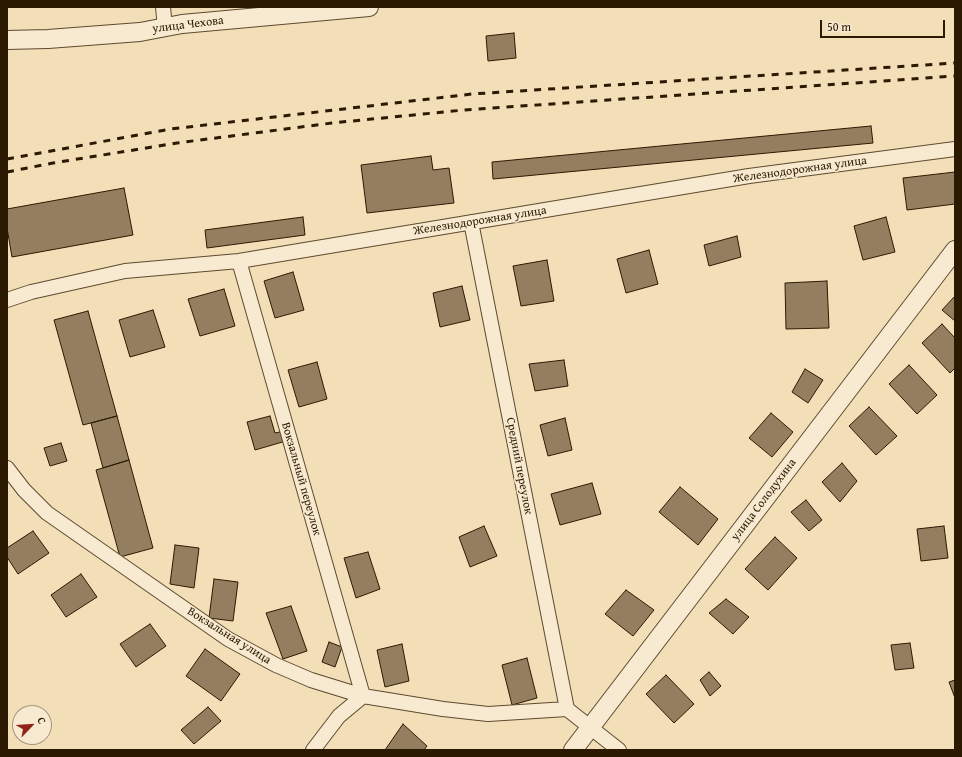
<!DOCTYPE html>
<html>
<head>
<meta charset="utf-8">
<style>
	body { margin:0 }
	#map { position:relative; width:962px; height:757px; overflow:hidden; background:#f2deb7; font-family:"Gentium Book Plus",serif }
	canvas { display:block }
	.frame { position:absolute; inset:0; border:8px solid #2c1901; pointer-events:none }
	.north { position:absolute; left:12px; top:705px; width:40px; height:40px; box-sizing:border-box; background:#f7ead0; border:1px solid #a6967d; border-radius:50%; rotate:65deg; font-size:11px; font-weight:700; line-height:16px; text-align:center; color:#2c1901 }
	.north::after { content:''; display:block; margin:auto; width:14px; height:18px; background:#8f2418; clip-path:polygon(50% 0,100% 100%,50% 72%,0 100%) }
	.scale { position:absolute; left:820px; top:20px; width:125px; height:18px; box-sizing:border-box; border:2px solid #2c1901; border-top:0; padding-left:5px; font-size:12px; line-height:14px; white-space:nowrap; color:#2c1901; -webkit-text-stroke:3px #f7ead0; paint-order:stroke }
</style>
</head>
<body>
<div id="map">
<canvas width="962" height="757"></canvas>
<div class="frame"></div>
<div class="north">С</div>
<div class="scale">50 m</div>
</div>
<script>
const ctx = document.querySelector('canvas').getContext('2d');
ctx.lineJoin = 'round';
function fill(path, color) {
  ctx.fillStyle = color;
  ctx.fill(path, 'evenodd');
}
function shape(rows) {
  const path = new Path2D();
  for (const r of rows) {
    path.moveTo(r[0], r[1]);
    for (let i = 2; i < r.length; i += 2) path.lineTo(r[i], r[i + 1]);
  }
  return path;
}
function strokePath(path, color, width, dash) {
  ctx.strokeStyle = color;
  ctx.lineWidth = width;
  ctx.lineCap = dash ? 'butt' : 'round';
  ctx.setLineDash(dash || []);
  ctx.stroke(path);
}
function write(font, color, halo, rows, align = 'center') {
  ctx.font = font + ' "Gentium Book Plus",serif';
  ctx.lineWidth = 3;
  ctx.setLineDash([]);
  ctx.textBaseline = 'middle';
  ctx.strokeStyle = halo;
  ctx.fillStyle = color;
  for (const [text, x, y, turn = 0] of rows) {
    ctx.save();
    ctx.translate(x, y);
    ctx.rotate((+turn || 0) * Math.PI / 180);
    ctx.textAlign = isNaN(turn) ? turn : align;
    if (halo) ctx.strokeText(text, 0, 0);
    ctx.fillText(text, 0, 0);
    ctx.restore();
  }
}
const building = shape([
	[514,33,516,58,488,61,486,36,514,33],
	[871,126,873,143,493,179,492,162,871,126],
	[431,156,433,170,449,168,454,203,367,213,361,165,431,156],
	[955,172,955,204,907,210,903,178,955,172],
	[124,188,133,235,12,257,7,228,7,209,124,188],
	[303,217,305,235,207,248,205,230,303,217],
	[886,217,895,252,863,260,854,226,886,217],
	[737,236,741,257,709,266,704,245,737,236],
	[649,250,658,284,626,293,617,259,649,250],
	[547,260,554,301,521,306,513,266,547,260],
	[293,272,304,310,275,318,264,281,293,272],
	[827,281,829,328,786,329,785,283,827,281],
	[462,286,470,320,440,327,433,293,462,286],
	[224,289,235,326,200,336,188,299,224,289],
	[955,296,955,321,942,310,955,296],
	[153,310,165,347,130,357,119,320,153,310],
	[88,311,117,416,83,425,54,320,88,311],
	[942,324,955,338,955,368,950,373,922,343,942,324],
	[564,360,568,386,535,391,529,364,564,360],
	[317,362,327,399,299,407,288,370,317,362],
	[909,365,937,395,917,414,889,384,909,365],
	[805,369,823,380,808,403,792,392,805,369],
	[869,407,897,436,876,455,849,426,869,407],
	[771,413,793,432,772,457,749,438,771,413],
	[117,416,129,460,103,468,91,423,117,416],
	[270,416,275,433,284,431,286,441,255,450,247,422,270,416],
	[565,418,572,450,548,456,540,425,565,418],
	[61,443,67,461,50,466,44,448,61,443],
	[129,460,153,548,120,557,96,470,129,460],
	[842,463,857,481,840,502,822,482,842,463],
	[592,483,601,514,560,525,551,494,592,483],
	[680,487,718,519,698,545,659,512,680,487],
	[806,500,822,520,809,531,791,512,806,500],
	[484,526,497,556,470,567,459,537,484,526],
	[944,526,948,558,921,561,917,529,944,526],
	[33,531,49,553,18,574,7,557,7,548,33,531],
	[775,537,797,558,768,590,745,569,775,537],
	[175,545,199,548,194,588,170,584,175,545],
	[368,552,380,589,356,598,344,558,368,552],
	[81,574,97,597,66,617,51,595,81,574],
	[214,579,238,582,233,621,209,618,214,579],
	[626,590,654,610,633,636,605,614,626,590],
	[726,599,749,617,733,634,709,613,726,599],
	[291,606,307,651,283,659,266,613,291,606],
	[150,624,166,646,136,667,120,644,150,624],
	[329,642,342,647,335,667,322,662,329,642],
	[910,643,914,668,895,670,891,645,910,643],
	[402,644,409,681,385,687,377,650,402,644],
	[205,649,240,674,221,701,186,676,205,649],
	[527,658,537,698,512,705,502,665,527,658],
	[709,672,721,686,710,696,700,680,709,672],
	[666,675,694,704,674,723,646,694,666,675],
	[955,680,955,698,949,682,955,680],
	[208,707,221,721,194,744,181,730,208,707],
	[403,724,427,746,424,750,385,750,403,724]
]);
const minor = shape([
	[163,7,165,28],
	[471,222,567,709],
	[239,261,363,696,339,716,313,750],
	[7,300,31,292,125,271,239,261,749,176,955,149],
	[7,468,24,490,47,513,228,639,276,665,311,680,363,696,443,709,488,714,567,709],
	[567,709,619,750]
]);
const tertiary = shape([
	[7,40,48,39,140,32,182,24,369,7],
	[573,750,955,250]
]);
const rail = shape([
	[7,159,171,129,472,94,955,63],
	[7,172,53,163,177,143,332,123,464,110,955,76]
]);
const streetNames = [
	["улица Чехова",188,25,-7],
	["Железнодорожная улица",800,170,-8],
	["Железнодорожная улица",480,221,-9],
	["Средний переулок",519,466,79],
	["Вокзальный переулок",301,479,74],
	["улица Солодухина",764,500,-53],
	["Вокзальная улица",229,636,32]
];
fill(building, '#937f60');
strokePath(building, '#2c1901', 1);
strokePath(minor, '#5e4a2e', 16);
strokePath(tertiary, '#5e4a2e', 20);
strokePath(minor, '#f7ead0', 14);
strokePath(tertiary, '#f7ead0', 18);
strokePath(rail, '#2c1901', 3, [7, 7]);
write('12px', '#2c1901', '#f7ead0', streetNames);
</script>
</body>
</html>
